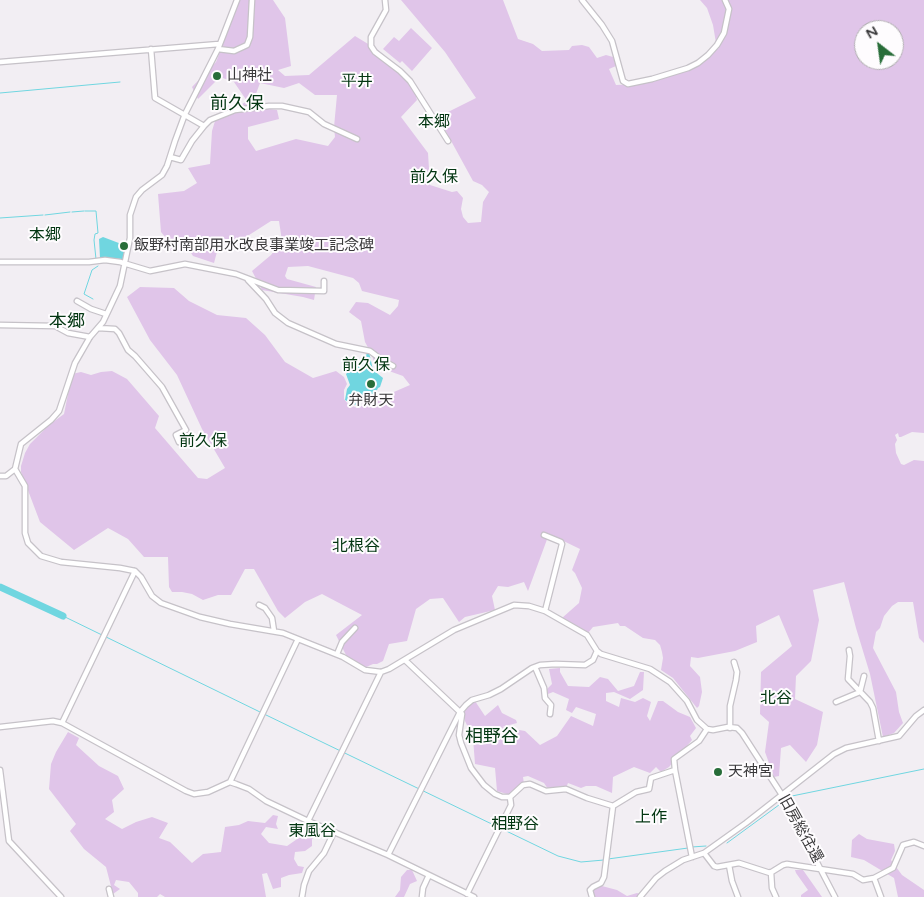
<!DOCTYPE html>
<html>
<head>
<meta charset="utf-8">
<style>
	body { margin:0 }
	#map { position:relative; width:924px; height:897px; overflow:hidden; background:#f2eef3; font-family:"Varela Round",sans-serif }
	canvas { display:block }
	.north { position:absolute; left:854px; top:20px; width:50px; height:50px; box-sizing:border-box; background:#fefcfe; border:1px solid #b0aeb0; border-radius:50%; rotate:330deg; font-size:14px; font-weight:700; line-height:20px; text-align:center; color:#3a393b }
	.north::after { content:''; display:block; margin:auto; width:18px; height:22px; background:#286d39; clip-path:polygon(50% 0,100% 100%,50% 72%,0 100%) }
</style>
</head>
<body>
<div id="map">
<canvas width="924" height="897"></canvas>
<div class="north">N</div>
</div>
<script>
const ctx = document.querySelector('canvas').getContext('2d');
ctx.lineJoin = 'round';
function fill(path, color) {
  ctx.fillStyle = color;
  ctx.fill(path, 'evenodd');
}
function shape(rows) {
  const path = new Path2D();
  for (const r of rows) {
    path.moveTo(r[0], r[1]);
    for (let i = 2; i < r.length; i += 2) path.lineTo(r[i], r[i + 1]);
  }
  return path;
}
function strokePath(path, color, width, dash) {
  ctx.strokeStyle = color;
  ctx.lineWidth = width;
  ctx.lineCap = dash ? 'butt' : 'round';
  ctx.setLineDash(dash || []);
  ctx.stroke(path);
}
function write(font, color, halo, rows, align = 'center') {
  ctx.font = font + ' "Varela Round","Noto Sans JP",sans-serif';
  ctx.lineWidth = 4;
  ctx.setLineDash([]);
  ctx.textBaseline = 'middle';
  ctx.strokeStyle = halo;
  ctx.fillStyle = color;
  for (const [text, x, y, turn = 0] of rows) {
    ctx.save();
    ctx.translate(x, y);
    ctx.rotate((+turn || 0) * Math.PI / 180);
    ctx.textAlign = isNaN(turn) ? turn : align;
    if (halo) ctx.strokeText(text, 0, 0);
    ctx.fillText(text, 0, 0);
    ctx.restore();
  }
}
const green = shape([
	[240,0,273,0,285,18,291,66,278,70,285,76,309,75,355,36,378,50,411,78,417,100,401,117,428,153,430,185,452,192,457,191,463,198,461,209,463,217,468,223,481,222,483,202,489,192,482,185,473,181,438,117,476,98,445,52,401,0,503,0,518,39,533,44,542,51,569,50,572,46,582,45,589,47,597,58,606,55,613,57,616,66,609,69,616,85,636,84,669,76,697,61,713,47,718,49,719,47,716,43,713,25,707,8,700,0,924,0,924,433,912,432,901,437,899,437,898,433,895,435,897,440,895,444,896,453,901,464,904,465,914,460,924,461,924,643,919,638,913,602,898,602,892,606,884,616,880,628,876,632,873,648,896,692,899,712,903,723,894,733,883,737,870,674,856,628,844,582,813,590,819,620,811,661,796,676,795,699,823,712,817,745,806,762,790,745,781,748,779,776,774,777,765,752,769,722,760,714,761,672,792,646,779,615,756,626,757,642,735,651,698,658,691,657,690,666,700,677,702,692,699,706,697,708,673,678,661,670,663,658,662,652,660,645,655,640,643,638,625,626,620,626,618,623,593,627,588,633,562,618,579,603,582,588,575,573,572,570,580,549,549,534,528,591,524,582,508,587,498,586,492,596,495,610,465,617,459,622,443,598,430,599,416,609,407,641,389,644,383,661,377,664,373,664,364,668,356,664,347,657,336,635,362,615,322,594,305,602,285,618,278,611,254,569,245,569,231,595,218,595,203,600,192,594,182,592,172,592,169,587,168,557,144,557,128,539,108,528,74,550,40,522,21,472,21,466,25,453,30,444,49,425,64,414,72,374,81,372,91,375,101,372,112,371,127,379,159,416,155,428,198,478,207,479,225,468,202,429,177,375,150,340,127,297,140,287,174,288,189,301,217,315,246,318,265,335,285,362,313,378,336,371,344,377,347,384,344,390,344,399,348,404,357,408,410,385,403,376,375,366,372,355,365,342,361,321,349,312,356,302,368,303,390,315,398,306,399,300,362,291,359,283,353,278,308,266,288,267,285,276,287,279,316,287,314,300,303,297,262,290,252,271,271,255,282,241,279,221,271,221,235,244,233,239,218,248,214,263,193,256,188,248,167,251,164,242,166,238,161,232,158,194,184,191,197,183,188,168,210,164,212,131,215,121,247,101,234,82,220,77,198,99,192,87,216,62],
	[864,30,894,30,894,60,864,60],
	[260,83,284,88,299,83,315,95,337,95,334,127,335,137,328,146,296,139,256,151,248,139,248,127,279,119,277,110,251,107],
	[411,28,432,48,412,71,402,61,400,63,383,49,394,37,399,41],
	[560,668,560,672,568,686,589,687,600,677,608,679,618,691,634,686,640,672,644,672,643,690,630,699,614,692,606,693,606,701,619,707,621,698,635,702,643,698,651,702,647,716,650,721,658,701,663,701,678,712,690,717,696,728,690,736,692,740,669,767,661,772,656,767,650,773,634,767,613,777,612,793,596,786,586,786,581,788,568,783,566,788,548,789,544,783,528,776,523,777,524,784,510,795,497,791,495,768,475,764,473,738,465,721,463,711,475,701,485,716,498,705,502,713,516,720,517,723,502,727,525,731,540,745,557,736,571,716,593,726,596,714,576,707,572,713,566,710,569,699,553,692,548,694,547,689,552,684,549,669],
	[68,732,79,738,76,745,99,766,118,776,124,789,112,800,114,812,105,819,122,829,136,822,152,817,168,823,159,838,170,842,192,863,203,854,221,852,225,827,239,825,248,821,265,823,273,815,278,816,276,824,278,829,266,827,261,834,269,843,287,846,303,835,319,833,312,839,312,846,305,851,295,852,294,859,298,866,304,867,302,873,289,875,281,878,281,887,273,889,267,873,262,874,266,897,165,897,160,894,157,897,138,897,138,893,129,882,116,880,114,885,120,889,113,894,106,867,84,849,70,831,76,824,49,789,51,764,56,752],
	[859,834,867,839,894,844,895,851,891,860,902,875,924,890,924,897,898,897,894,878,864,860,851,857,852,840],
	[407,870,412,870,417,881,410,884,404,897,395,897,400,890,401,877],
	[795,870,803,870,822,897,801,897,801,895,808,890,796,873],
	[598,885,617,890,627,896,637,893,640,894,638,897,593,897,593,888]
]);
const water = shape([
	[103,237,124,245,123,247,125,248,123,259,100,258,99,239],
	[369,352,373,370,383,378,380,387,378,388,374,396,355,405,345,400,347,389,350,385,346,374]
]);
const stream = shape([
	[0,93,120,82],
	[85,211,96,211,98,233,95,234,94,240,96,259],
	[72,212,84,211],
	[45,215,70,212],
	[0,218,43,215],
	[93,299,84,294,92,270,98,266],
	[63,616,260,712],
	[264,714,558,856,581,862,604,860],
	[788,799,792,796,924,769],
	[727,843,783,802],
	[692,847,706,846],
	[608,859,688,848]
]);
const river = shape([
	[0,587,63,616]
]);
const minor = shape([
	[385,0,386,10,371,37,371,46,375,52,400,71,410,81,448,141],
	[582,0,602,25,612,41,623,81,628,84,652,79,688,68,698,63,708,55,717,45,724,33,729,9,725,0],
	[151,49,155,98,204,126],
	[218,49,234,51,247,45,250,37,252,0],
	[0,62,219,44],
	[170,157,181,160,192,141,204,126,210,120,235,110,269,106,282,106,309,112,324,124,357,139],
	[0,262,89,262,105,260,120,262,150,271,185,264,236,274,278,290,324,291,324,281],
	[248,280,266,299,275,313,288,323,336,344,370,351,382,360,393,366],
	[77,301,91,309,106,314],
	[0,325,55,326,68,333,90,337],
	[98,328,115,329,119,333,128,350,135,356,162,387,186,430,176,435,179,442],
	[15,469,25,486,25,533,28,543,41,556,61,562,120,568,135,571,141,577,152,596,161,603,200,617,230,624,283,633,343,657,365,670,381,672,389,669,454,630,514,605,529,606,545,611,587,635,597,651,601,654,650,669,670,682,687,701,697,720,707,729,713,730,728,727,737,728,742,733,782,795,835,897],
	[0,476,6,476,15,469,21,444,51,420,59,411,75,363,90,337,103,322,120,286,130,238,130,215,136,197,142,190,162,175,167,166,175,141,185,114,218,49,237,0],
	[544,535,561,542,562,544,545,611],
	[259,605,265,608,272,618,274,631],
	[849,650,850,656,848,679,870,702,873,708,879,741],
	[337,654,342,642,355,628],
	[406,661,462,714,459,735,461,743,471,768,484,785,495,794,502,797,510,797,523,785,530,784,546,791,566,789,587,798,613,806,636,792,649,789,651,778,675,770],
	[535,667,544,688,545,698,551,705,550,714],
	[836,702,860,692,864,676],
	[62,723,135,571],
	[0,727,53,721,62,723,186,791,194,794,208,792,230,782,236,784,249,789,266,801,308,821,388,855,474,897],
	[730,728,730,706,736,680,737,672,734,662],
	[0,770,9,841,61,897],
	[230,782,298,639],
	[308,821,381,672],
	[704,853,714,866,717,867,739,863,770,873,783,865,787,864,853,874,863,880,874,878,881,897],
	[388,855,460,712,466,705,472,700,489,695,501,689,532,668,540,665,556,664,585,665,593,660,597,651],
	[692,857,675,770,674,759,699,741,707,729],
	[729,865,732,881,738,897],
	[771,872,772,888,776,897],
	[874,878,893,868,903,845,914,842,924,846],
	[109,889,111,897],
	[467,894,511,805,510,797],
	[302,897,304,885,309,871,324,853,334,832],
	[422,897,423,888,429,875],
	[592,897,590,890,593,887,601,883,604,877,613,806],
	[640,897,656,878,665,871,683,860,704,853,746,823,834,754,846,748,899,736,916,716,924,710]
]);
const markers = [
	[217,76,5,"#286d39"],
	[124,246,5,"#286d39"],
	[371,384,5,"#286d39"],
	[718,772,5,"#286d39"]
];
const poiNames = [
	["山神社",227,76],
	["飯野村南部用水改良事業竣工記念碑",134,246],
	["弁財天",371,401,"center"],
	["天神宮",728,772]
];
const streetNames = [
	["旧房総往還",800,829,61]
];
const neighbourhoodNames = [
	["平井",357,82],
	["本郷",434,123],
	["前久保",434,178],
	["本郷",45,236],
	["前久保",366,366],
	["前久保",203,442],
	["北根谷",356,547],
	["北谷",776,699],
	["上作",651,818],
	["相野谷",515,825],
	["東風谷",312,832]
];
const quarterNames = [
	["前久保",237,104],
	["本郷",67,322],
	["相野谷",492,737]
];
fill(green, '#e0c5e9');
fill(water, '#70d6e0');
strokePath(stream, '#70d6e0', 1);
strokePath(river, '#70d6e0', 7);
strokePath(minor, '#c6c2c8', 7);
strokePath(minor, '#fff', 4.5);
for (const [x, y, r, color] of markers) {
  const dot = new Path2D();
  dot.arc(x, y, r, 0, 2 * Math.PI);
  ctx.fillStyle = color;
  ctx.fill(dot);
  strokePath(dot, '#fefcfe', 2);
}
write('15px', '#3a393b', '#fefcfe', poiNames, 'left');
write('15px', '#3a393b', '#fefcfe', streetNames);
write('16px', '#033612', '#fefcfe', neighbourhoodNames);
write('18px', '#033612', '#fefcfe', quarterNames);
</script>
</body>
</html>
